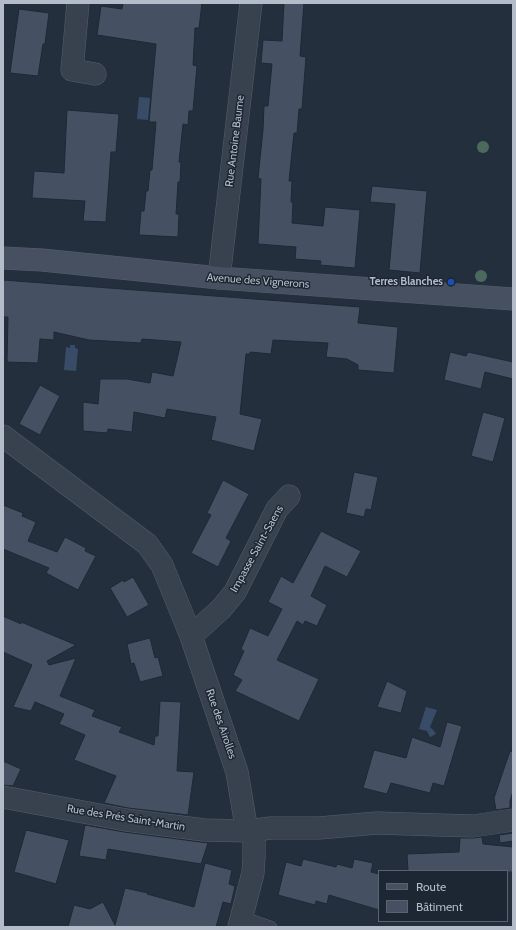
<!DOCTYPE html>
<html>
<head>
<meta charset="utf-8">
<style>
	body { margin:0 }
	#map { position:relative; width:516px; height:930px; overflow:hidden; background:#242f3e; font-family:Cabin,sans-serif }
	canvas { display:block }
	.frame { position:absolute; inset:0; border:4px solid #b4bcc9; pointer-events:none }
	.legend { position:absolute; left:378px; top:870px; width:130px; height:52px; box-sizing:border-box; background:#1d2633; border:1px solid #59626f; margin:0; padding:5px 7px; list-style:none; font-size:12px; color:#b4bcc9 }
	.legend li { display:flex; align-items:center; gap:8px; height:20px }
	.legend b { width:20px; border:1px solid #59626f }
</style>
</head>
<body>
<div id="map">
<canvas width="516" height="930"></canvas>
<div class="frame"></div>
<ul class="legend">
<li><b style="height:5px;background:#465061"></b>Route</li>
<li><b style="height:11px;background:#455162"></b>Bâtiment</li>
</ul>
</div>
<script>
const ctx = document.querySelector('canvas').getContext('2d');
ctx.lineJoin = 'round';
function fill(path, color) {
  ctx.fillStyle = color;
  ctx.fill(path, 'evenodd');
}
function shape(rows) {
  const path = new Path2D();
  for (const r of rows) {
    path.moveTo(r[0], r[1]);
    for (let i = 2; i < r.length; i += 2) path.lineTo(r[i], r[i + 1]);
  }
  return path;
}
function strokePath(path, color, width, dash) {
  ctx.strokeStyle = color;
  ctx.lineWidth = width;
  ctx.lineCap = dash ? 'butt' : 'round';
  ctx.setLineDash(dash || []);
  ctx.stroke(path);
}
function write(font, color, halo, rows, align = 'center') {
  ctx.font = font + ' Cabin,sans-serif';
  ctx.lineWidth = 3;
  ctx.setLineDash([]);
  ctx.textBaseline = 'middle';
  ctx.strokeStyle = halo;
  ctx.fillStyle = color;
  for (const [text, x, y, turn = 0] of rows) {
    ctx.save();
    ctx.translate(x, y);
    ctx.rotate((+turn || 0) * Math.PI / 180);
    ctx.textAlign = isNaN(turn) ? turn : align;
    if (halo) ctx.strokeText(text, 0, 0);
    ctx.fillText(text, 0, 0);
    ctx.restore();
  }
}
const water = shape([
	[139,97,150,98,148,120,137,119],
	[70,345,75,345,75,348,78,349,76,371,64,370,66,347,70,348],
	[426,707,437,710,430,727,434,731,436,734,430,737,427,731,419,729]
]);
const building = shape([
	[123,3,202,3,199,28,195,28,193,65,197,66,193,111,189,111,188,125,183,124,179,162,181,162,180,182,178,182,176,214,179,214,178,237,139,235,141,211,144,211,146,191,148,191,150,170,152,170,156,122,149,122,156,44,97,35,101,6,122,9,123,3],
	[284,3,304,3,300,56,306,57,302,109,299,109,297,133,294,133,289,181,292,181,291,202,293,202,292,223,323,226,325,207,360,210,355,268,320,265,321,261,295,259,296,247,258,244,261,179,258,178,263,130,264,106,268,106,272,64,261,63,263,40,282,41,284,3],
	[19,9,49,13,45,44,43,44,38,76,10,73,19,9],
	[67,110,119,114,116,152,111,152,106,222,83,221,85,201,32,198,34,171,64,173,67,110],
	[372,186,427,191,420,273,389,270,395,204,370,202,372,186],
	[3,280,360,307,358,323,398,327,394,373,358,370,358,365,347,359,326,357,328,343,273,340,271,354,250,352,250,354,246,354,240,414,262,419,254,451,211,440,216,417,167,409,165,418,134,412,132,432,108,429,107,433,83,431,83,402,98,404,100,379,127,379,150,383,152,372,173,376,181,342,142,339,141,343,89,340,54,332,54,340,40,339,38,363,7,362,8,317,3,317,3,280],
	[450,352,466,356,468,352,513,362,513,379,485,372,481,389,444,380,450,352],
	[40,385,60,396,40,435,19,424,40,385],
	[483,412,505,418,493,462,471,456,483,412],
	[354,472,378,477,371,510,366,509,364,517,346,513,354,472],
	[223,480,249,494,226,538,231,541,218,567,191,553,211,515,207,513,223,480],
	[3,505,23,513,22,516,36,522,28,541,57,552,65,537,86,548,85,551,96,556,78,590,46,573,49,568,3,549,3,505],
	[321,531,361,551,347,577,325,566,311,596,327,605,317,626,305,621,303,625,297,621,277,660,319,679,299,721,235,691,242,680,233,675,244,651,241,649,250,628,268,636,282,609,268,602,281,576,293,583,321,531],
	[133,577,149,605,127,617,110,588,123,580,124,582,133,577],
	[3,616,21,624,21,622,76,645,47,661,49,665,76,658,60,696,95,710,92,716,122,727,119,732,154,745,155,736,158,736,160,701,181,702,177,771,194,772,188,815,128,808,104,803,116,776,74,760,85,735,59,724,64,714,35,702,31,711,13,707,32,665,3,652,3,616],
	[150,638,155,658,158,657,163,676,140,682,134,663,131,664,127,644,150,638],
	[387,681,407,691,401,713,377,707,387,681],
	[447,722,462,726,444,786,433,783,430,793,391,783,387,794,363,788,374,750,406,758,412,737,440,747,447,722],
	[510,751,513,752,513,791,510,801,510,808,496,810,494,798,510,751],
	[3,761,21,769,13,786,3,785,3,761],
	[85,825,124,832,208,843,201,864,108,849,106,860,79,856,85,825],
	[26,830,69,840,56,884,14,872,26,830],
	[513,833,513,841,500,843,499,835,513,833],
	[482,837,483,844,513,847,513,872,507,872,507,871,408,871,407,854,459,852,460,838,473,838,482,837],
	[303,859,336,867,337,864,352,868,354,859,373,863,371,872,379,874,379,910,329,895,327,904,316,901,315,905,278,895,286,862,301,866,303,859],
	[205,863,232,870,229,884,235,886,231,904,223,902,216,927,68,927,74,905,90,909,103,902,115,925,125,888,148,893,147,894,194,907,205,863]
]);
const lane = shape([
	[242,917,271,927]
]);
const street = shape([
	[78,3,72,70,95,74],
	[219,278,251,3],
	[3,436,147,544,162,565,191,636,237,772,245,820,254,840,254,857,253,873,239,927],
	[191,636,221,609,235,592,277,509,289,496],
	[3,797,126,820,204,830,249,831,271,828,319,828,377,823,439,825,473,826,513,820]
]);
const secondary = shape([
	[3,258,42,260,219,278,513,299]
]);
const trees = [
	[483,147],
	[481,276]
];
const markers = [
	[451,282,4,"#1a4fb4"]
];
const streetNames = [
	["Rue Antoine Baume",235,141,-83],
	["Avenue des Vignerons",258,281,4],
	["Impasse Saint-Saens",257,549,-61],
	["Rue des Airolles",221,724,71],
	["Rue des Prés Saint-Martin",126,818,9]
];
const poiNames = [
	["Terres Blanches",443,282]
];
fill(water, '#394c67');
fill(building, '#455162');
strokePath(building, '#1f2835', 1);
strokePath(lane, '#565f6c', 12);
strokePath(street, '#565f6c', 23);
strokePath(secondary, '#565f6c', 23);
strokePath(lane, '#38414e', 11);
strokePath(street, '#38414e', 22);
strokePath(secondary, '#465061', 22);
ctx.fillStyle = '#4b6a5d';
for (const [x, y] of trees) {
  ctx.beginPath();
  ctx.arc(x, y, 6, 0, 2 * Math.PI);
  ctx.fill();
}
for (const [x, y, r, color] of markers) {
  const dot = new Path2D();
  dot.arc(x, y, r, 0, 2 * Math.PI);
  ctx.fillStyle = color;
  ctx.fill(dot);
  strokePath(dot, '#1d2633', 1.5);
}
write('11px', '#b4bcc9', '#1d2633', streetNames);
write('bold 11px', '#b4bcc9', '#1d2633', poiNames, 'right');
</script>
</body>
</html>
